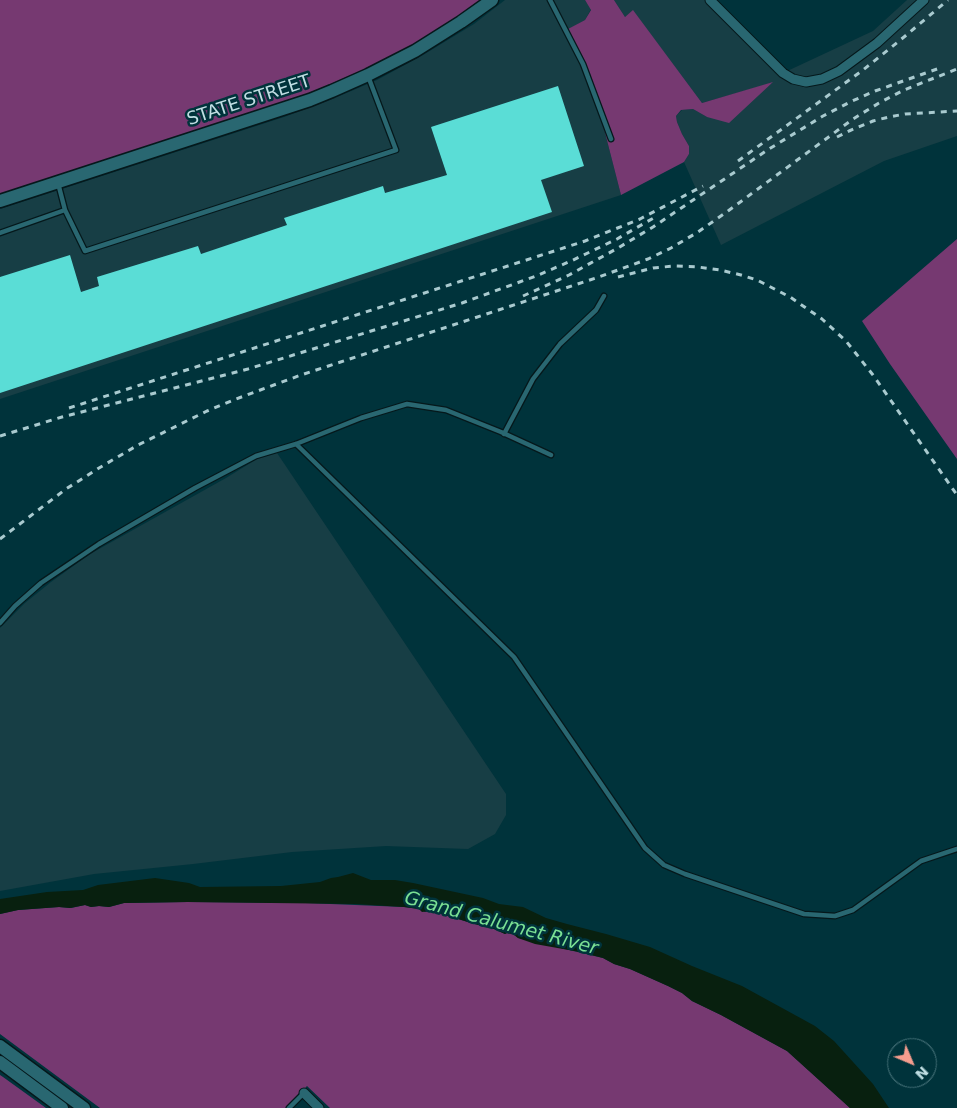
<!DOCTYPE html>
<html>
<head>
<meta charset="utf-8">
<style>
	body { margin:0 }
	#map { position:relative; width:957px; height:1108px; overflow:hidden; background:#00333b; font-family:"DejaVu Sans",sans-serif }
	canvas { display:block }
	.north { position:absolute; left:887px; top:1038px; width:50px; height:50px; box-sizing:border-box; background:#00333b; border:1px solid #4d777e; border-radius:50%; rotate:135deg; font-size:14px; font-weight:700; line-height:20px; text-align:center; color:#c0dee3 }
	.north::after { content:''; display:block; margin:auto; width:18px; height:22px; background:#f59d8e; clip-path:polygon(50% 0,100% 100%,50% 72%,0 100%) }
</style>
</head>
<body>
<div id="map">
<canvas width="957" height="1108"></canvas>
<div class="north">N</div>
</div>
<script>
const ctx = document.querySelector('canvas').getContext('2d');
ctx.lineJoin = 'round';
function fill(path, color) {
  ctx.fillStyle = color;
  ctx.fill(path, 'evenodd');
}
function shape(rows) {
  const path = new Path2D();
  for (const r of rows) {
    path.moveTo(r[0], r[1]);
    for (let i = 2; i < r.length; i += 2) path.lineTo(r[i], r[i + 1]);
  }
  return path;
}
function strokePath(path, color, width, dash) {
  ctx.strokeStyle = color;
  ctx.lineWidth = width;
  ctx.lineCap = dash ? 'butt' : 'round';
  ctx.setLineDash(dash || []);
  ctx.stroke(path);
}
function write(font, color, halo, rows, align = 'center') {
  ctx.font = font + ' "DejaVu Sans",sans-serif';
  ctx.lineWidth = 5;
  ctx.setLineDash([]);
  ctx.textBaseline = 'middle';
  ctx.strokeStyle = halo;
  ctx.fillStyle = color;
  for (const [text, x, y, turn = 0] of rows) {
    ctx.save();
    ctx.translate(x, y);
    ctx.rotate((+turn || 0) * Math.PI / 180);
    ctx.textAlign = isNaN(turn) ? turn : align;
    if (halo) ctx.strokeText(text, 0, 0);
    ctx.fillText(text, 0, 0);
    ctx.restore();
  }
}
const built = shape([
	[505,0,585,0,591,9,585,20,569,29,590,74,621,195,0,399,0,209,284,117,330,100,377,80,423,55,474,24],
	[614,0,710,0,783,73,873,31,907,0,957,0,957,136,884,161,721,245,684,162,689,154,689,146,682,134,677,122,676,116,682,110,693,109,707,117,772,83,702,103,633,11,625,17],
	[277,453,506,794,506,815,495,834,468,849,386,846,292,852,193,864,94,874,0,891,0,628,25,603,51,582,90,554,226,478,257,459]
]);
const green = shape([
	[0,0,482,0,447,24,406,49,379,63,319,89,291,100,201,130,0,195],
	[585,0,614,0,625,17,633,10,702,103,773,82,729,123,707,117,693,109,681,110,676,116,677,122,682,134,689,146,689,154,684,162,621,195,590,74,568,29,585,20,591,10],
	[957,239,957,459,890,364,862,321],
	[188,902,306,903,404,907,419,909,425,912,429,911,439,913,471,923,494,929,505,934,507,933,513,934,518,938,603,958,614,964,630,969,668,986,682,993,692,1001,721,1015,787,1051,850,1108,330,1108,307,1086,286,1108,100,1108,0,1034,0,914,18,910,59,907,71,908,85,905,91,907,99,906,109,907,124,903],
	[0,1075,3,1077,46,1108,0,1108]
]);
const water = shape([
	[353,873,371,880,395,880,413,883,483,898,499,904,523,907,546,918,567,924,606,934,650,947,692,966,742,986,815,1026,834,1041,873,1084,889,1108,850,1108,787,1051,721,1015,692,1001,682,993,668,986,630,969,614,964,603,958,580,952,535,944,518,938,513,934,507,933,505,934,494,929,471,923,439,913,429,911,422,912,419,909,404,907,355,904,188,902,124,903,109,907,99,906,91,907,85,905,70,908,59,907,18,910,0,914,0,899,47,892,83,890,98,885,155,878,189,883,200,887,281,886,320,882,331,878,338,877]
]);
const building = shape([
	[558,86,584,166,541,180,552,212,0,393,0,277,70,255,81,292,99,286,97,277,198,246,201,254,287,225,284,218,383,186,385,193,447,175,431,127]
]);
const lane = shape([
	[550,0,583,64,611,139],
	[65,210,85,251,396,150,368,76],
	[0,233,65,210,58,183],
	[504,434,533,379,560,344,596,310,604,296],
	[296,444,514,657,645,848,664,865,685,874,804,914,835,916,853,910,921,861,957,849],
	[0,623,15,606,41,583,99,544,195,488,256,456,296,444,361,418,407,404,446,410,501,432,551,455],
	[289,1108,304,1093]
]);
const street = shape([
	[710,0,783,73,793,79,806,82,822,79,839,71,877,43,924,0],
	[304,1093,319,1108]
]);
const secondary = shape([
	[0,201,310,100,332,91,368,75,415,51,461,22,492,0],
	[0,1046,84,1108],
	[0,1062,62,1108]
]);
const rail = shape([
	[837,137,849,131,873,121,889,117,905,114,957,111],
	[738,161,863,70,904,37,948,0],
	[618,277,653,268,674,266,698,267,720,270,741,275,757,280,790,297,822,319,846,341,873,375,957,495],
	[523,296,569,275,618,248,653,227,769,149,823,116,850,102,875,91,940,68],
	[69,408,585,241,640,219,703,186],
	[0,436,62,417,248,369,462,303,536,276,571,261,617,239,657,216],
	[0,539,66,489,99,468,138,445,207,411,236,399,301,375,596,278,648,259,671,248,698,232,728,211,853,119,879,103,904,90,957,69]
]);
const streetNames = [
	["STATE STREET",249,101,-18]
];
const waterNames = [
	["Grand Calumet River",501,924,15]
];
fill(built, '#173e45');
fill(green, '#763971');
fill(water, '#08200f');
fill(building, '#5addd6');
strokePath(lane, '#05181b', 7);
strokePath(street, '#05181b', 11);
strokePath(secondary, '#05181b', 15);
strokePath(lane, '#296771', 4.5);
strokePath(street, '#296771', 9);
strokePath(secondary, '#296771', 12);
strokePath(rail, '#a9cacf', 3, [6, 6]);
write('18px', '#c0dee3', '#00333b', streetNames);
write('italic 19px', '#7ae094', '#00333b', waterNames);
</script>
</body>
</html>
